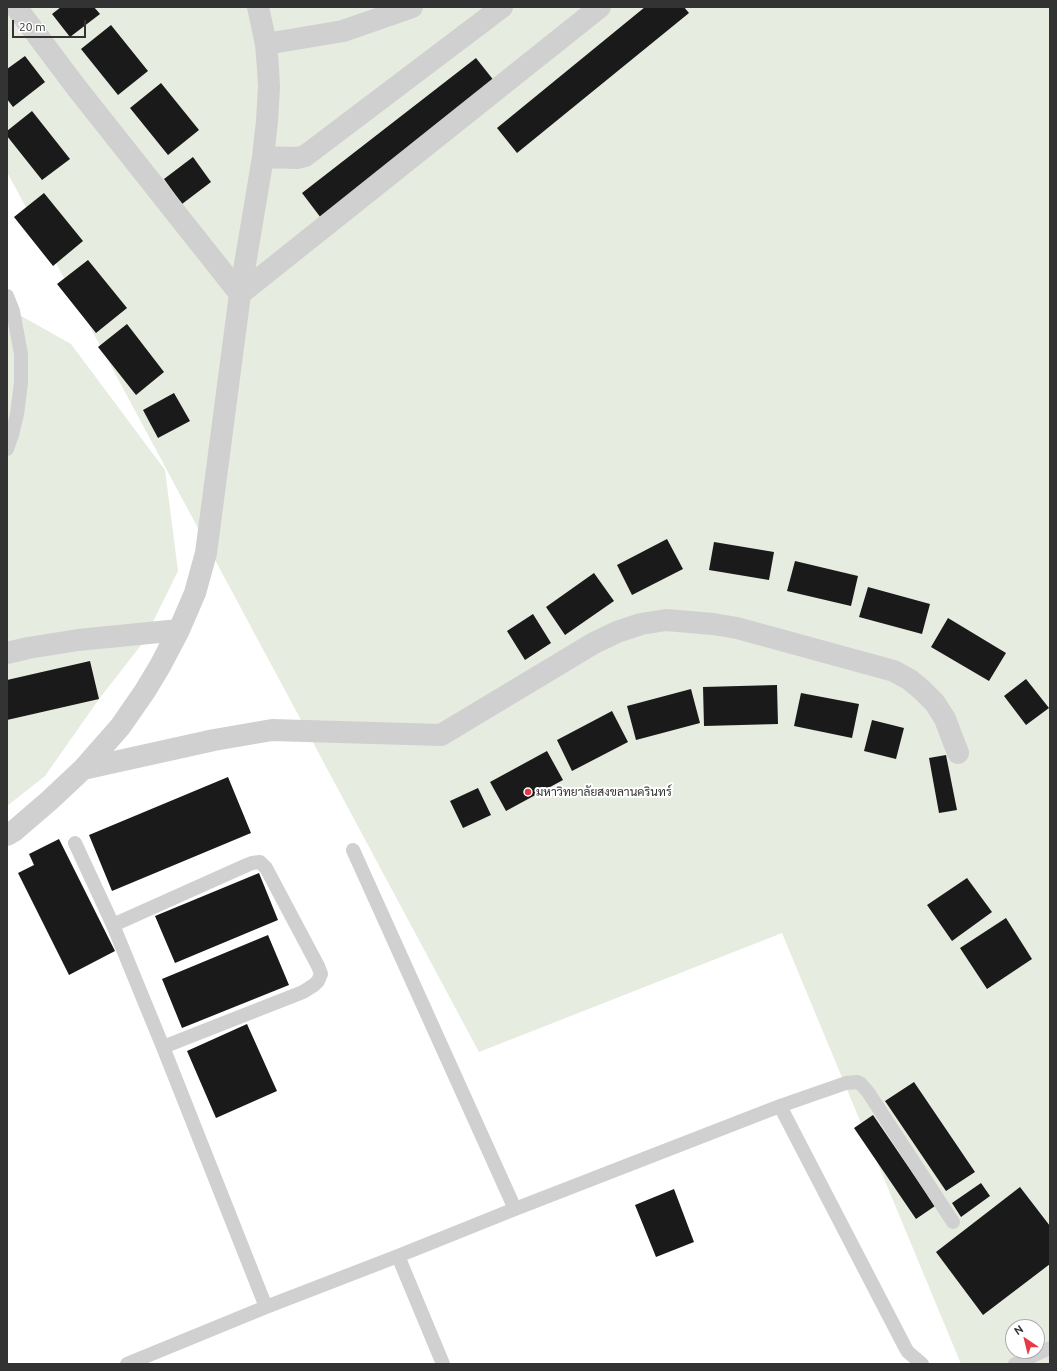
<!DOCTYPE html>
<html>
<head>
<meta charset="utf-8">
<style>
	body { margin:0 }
	#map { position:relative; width:1057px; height:1371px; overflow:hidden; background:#fff; font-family:Ubuntu,sans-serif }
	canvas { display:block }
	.frame { position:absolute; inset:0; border:8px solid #333; pointer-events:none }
	.north { position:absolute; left:1005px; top:1319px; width:40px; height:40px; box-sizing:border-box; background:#fff; border:1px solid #adadad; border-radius:50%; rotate:325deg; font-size:11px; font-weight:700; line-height:16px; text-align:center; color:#333 }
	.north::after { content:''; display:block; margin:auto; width:14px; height:18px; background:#e63946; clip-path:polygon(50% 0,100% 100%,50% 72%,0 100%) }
	.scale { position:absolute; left:12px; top:20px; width:74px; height:18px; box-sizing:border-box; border:2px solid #333; border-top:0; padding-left:5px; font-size:12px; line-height:14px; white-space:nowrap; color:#333; -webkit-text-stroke:3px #fff; paint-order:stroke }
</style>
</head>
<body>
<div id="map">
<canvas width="1057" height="1371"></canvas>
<div class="frame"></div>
<div class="north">N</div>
<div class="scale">20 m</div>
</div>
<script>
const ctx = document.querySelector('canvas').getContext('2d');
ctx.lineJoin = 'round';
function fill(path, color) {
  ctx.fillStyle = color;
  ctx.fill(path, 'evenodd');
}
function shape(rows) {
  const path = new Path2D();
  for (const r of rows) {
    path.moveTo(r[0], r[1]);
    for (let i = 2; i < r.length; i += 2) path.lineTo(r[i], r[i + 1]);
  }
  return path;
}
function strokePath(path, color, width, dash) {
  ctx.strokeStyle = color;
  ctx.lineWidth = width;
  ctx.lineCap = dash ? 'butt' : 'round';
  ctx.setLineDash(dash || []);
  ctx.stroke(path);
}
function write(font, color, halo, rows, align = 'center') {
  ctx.font = font + ' Ubuntu,Sarabun,sans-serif';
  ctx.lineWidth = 4;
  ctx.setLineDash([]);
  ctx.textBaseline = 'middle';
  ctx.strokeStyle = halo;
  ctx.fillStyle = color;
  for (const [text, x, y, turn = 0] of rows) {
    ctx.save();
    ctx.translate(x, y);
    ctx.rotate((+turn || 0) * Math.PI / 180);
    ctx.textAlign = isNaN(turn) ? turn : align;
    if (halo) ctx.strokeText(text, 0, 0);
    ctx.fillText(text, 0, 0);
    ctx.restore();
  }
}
const green = shape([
	[7,7,1050,7,1050,1364,961,1364,782,933,479,1052,7,172],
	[1013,1327,1037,1327,1037,1351,1013,1351],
	[7,308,71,344,165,470,178,571,142,644,99,699,45,776,7,806]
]);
const building = shape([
	[61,7,94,7,100,14,70,37,52,14],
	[645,7,684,7,689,13,517,153,497,128],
	[111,25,148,71,118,95,81,49],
	[25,56,45,82,13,107,7,99,7,69],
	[476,58,495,82,321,218,302,193],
	[161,83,199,130,168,155,130,108],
	[32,111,70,159,42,180,7,136,7,131],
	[193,157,211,182,182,204,164,179],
	[44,193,83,241,53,266,14,217],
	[88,260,127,308,96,333,57,284],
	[127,324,164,372,136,395,98,347],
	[174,393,190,421,158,438,143,410],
	[667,539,683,569,632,595,617,565],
	[714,542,774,552,769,580,709,570],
	[795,561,858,576,851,606,787,591],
	[594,573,614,601,565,635,546,607],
	[868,587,930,604,922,634,859,617],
	[533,614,551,643,525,660,507,631],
	[948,618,1006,653,989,681,931,647],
	[90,661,99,699,7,720,7,680],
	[1026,679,1049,708,1026,725,1004,696],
	[777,685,778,724,704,726,703,687],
	[691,689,700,723,636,740,627,706],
	[801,693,859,704,852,738,794,726],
	[612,711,628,742,572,771,557,740],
	[872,720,904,728,896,759,864,751],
	[547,751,563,780,506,811,490,782],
	[946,755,957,810,939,813,929,758],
	[228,777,251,833,112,891,89,835],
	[478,788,491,815,463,828,450,801],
	[59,839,115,951,69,975,18,873,34,865,29,854],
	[259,873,278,920,175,963,155,916],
	[967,878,992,912,952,941,927,905],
	[1006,918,1032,959,987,989,960,948],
	[268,935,289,985,182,1028,162,979],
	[247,1024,277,1091,216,1118,187,1051],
	[914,1082,975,1172,946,1191,885,1101],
	[873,1115,935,1206,916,1219,854,1128],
	[981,1183,990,1196,961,1217,952,1203],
	[1020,1187,1050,1226,1050,1264,983,1315,936,1252],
	[674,1189,694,1242,656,1257,635,1205]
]);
const service = shape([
	[7,296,13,311,21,354,21,383,17,414,12,435,7,449],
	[75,843,113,925,163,1047,266,1307],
	[353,850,515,1209],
	[113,925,247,865,252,863,260,862,266,868,318,966,321,974,318,981,314,985,303,992,163,1047],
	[780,1106,905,1347,908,1352,922,1364],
	[398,1256,443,1364],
	[127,1364,266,1307,398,1256,515,1209,780,1106,846,1083,857,1082,861,1084,868,1092,953,1222],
	[1015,1364,1050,1348]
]);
const minor = shape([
	[16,7,76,87,240,294,600,7],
	[266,44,343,31,412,7],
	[263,157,297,158,305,156,502,7],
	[7,653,28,648,78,640,179,630],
	[83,769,214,740,272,730,441,735,594,643,617,632,641,624,666,620,713,624,737,628,894,671,910,680,922,690,935,703,945,719,958,753],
	[7,835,14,831,50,800,83,769,120,727,145,691,160,666,179,630,195,593,206,553,240,294,263,157,267,121,269,87,268,68,266,44,258,7]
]);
const markers = [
	[528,792,4,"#e63946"]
];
const poiNames = [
	["มหาวิทยาลัยสงขลานครินทร์",536,792]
];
fill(green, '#e6ecdf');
fill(building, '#1a1a1a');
strokePath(service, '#d0d0d0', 14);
strokePath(minor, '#d0d0d0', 22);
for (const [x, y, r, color] of markers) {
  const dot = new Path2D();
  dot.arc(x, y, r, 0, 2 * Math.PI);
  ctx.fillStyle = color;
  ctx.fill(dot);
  strokePath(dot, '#fff', 1.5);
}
write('12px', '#333', '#fff', poiNames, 'left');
</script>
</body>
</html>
